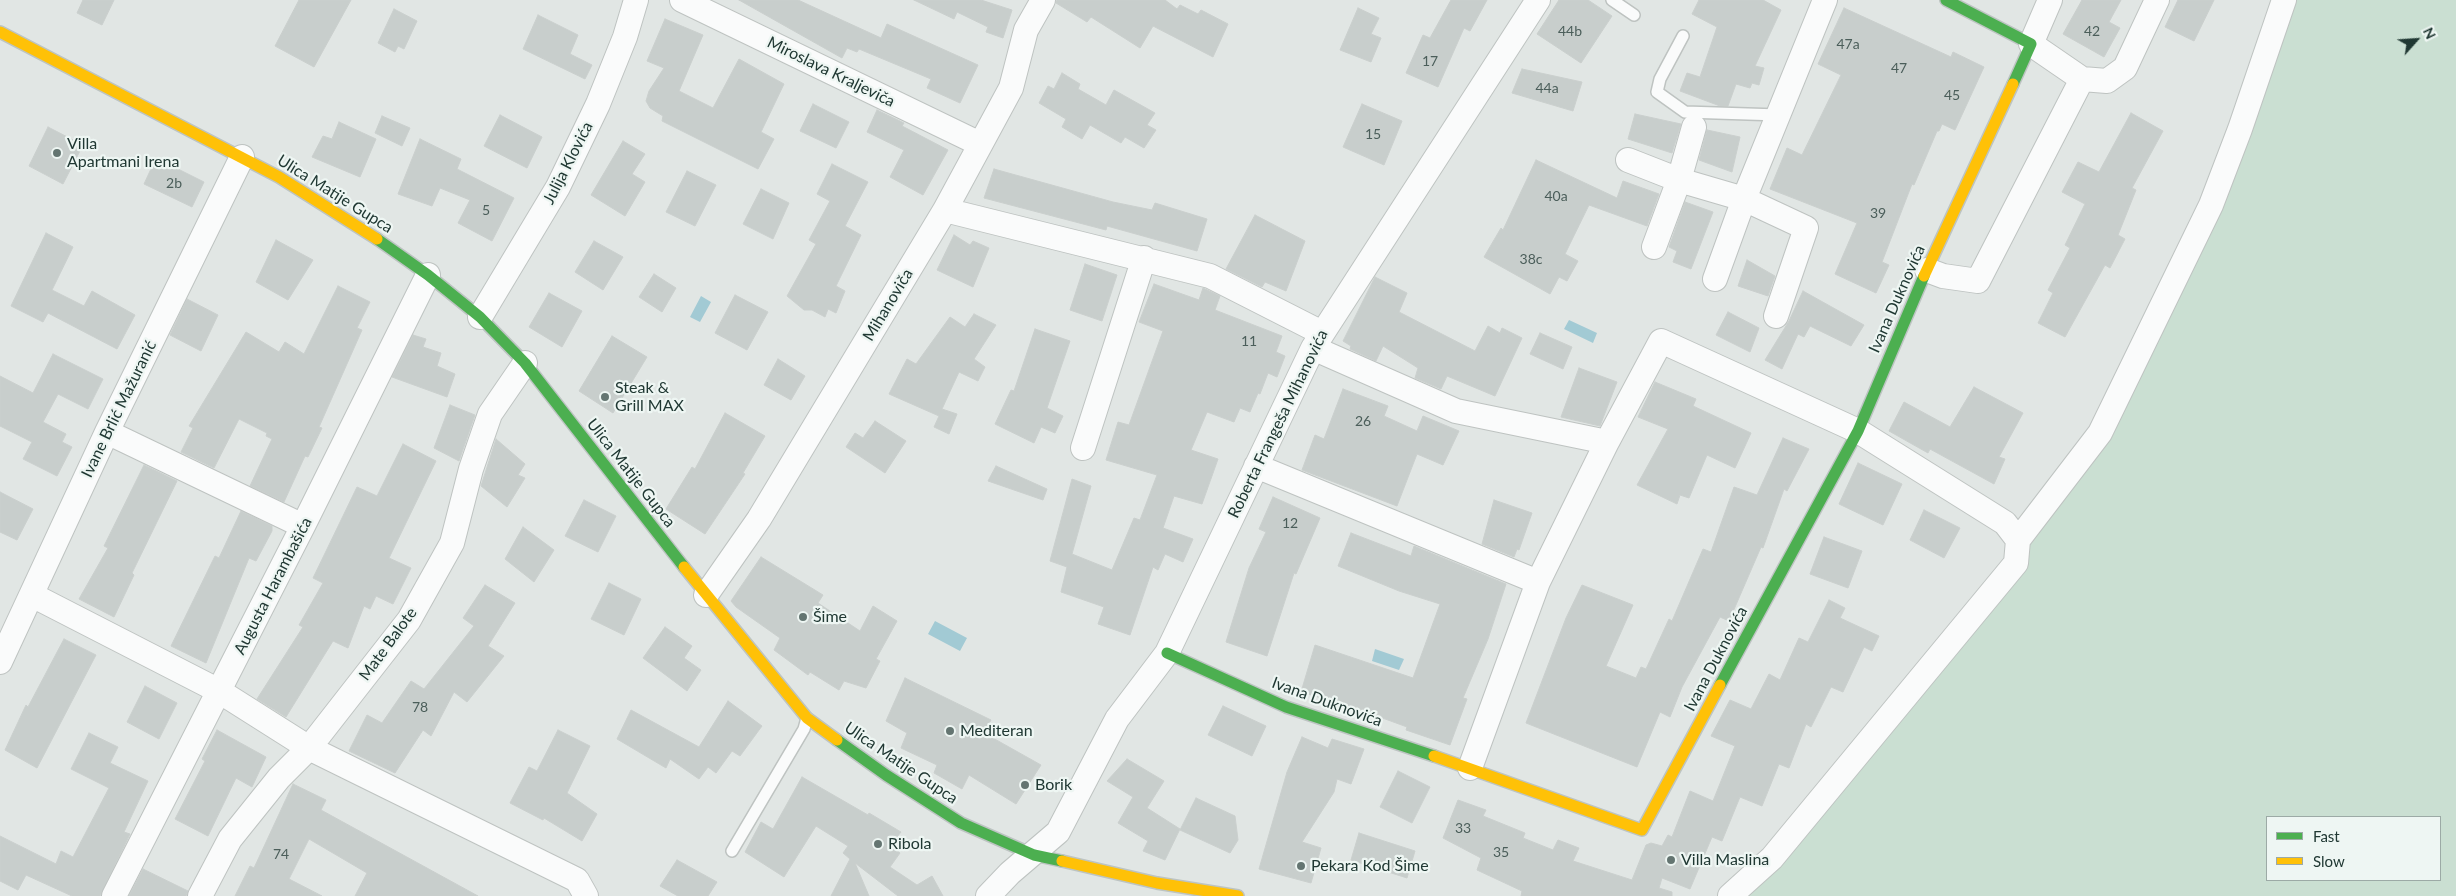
<!DOCTYPE html>
<html>
<head>
<meta charset="utf-8">
<style>
	body { margin:0 }
	#map { position:relative; width:2456px; height:896px; overflow:hidden; background:#e1e6e4; font-family:Lato,sans-serif }
	canvas { display:block }
	.legend { position:absolute; left:2266px; top:816px; width:175px; height:65px; box-sizing:border-box; background:#eef6f3; border:1px solid #9caaa6; margin:0; padding:6px 9px; list-style:none; font-size:15px; color:#203833 }
	.legend li { display:flex; align-items:center; gap:10px; height:25px }
	.legend b { width:25px; border:1px solid #9caaa6 }
	.north { position:absolute; left:2391px; top:15px; width:50px; height:50px; -webkit-text-stroke:4px #eef6f3; paint-order:stroke; rotate:64deg; font-size:14px; font-weight:700; line-height:20px; text-align:center; color:#203833 }
	.north::after { content:''; display:block; margin:auto; width:18px; height:22px; background:#203833; clip-path:polygon(50% 0,100% 100%,50% 72%,0 100%) }
</style>
</head>
<body>
<div id="map">
<canvas width="2456" height="896"></canvas>
<ul class="legend">
<li><b style="height:6px;background:#4caf50"></b>Fast</li>
<li><b style="height:6px;background:#ffc107"></b>Slow</li>
</ul>
<div class="north">N</div>
</div>
<script>
const ctx = document.querySelector('canvas').getContext('2d');
ctx.lineJoin = 'round';
function fill(path, color) {
  ctx.fillStyle = color;
  ctx.fill(path, 'evenodd');
}
function shape(rows) {
  const path = new Path2D();
  for (const r of rows) {
    path.moveTo(r[0], r[1]);
    for (let i = 2; i < r.length; i += 2) path.lineTo(r[i], r[i + 1]);
  }
  return path;
}
function strokePath(path, color, width, dash) {
  ctx.strokeStyle = color;
  ctx.lineWidth = width;
  ctx.lineCap = dash ? 'butt' : 'round';
  ctx.setLineDash(dash || []);
  ctx.stroke(path);
}
function write(font, color, halo, rows, align = 'center') {
  ctx.font = font + ' Lato,sans-serif';
  ctx.lineWidth = 4.5;
  ctx.setLineDash([]);
  ctx.textBaseline = 'middle';
  ctx.strokeStyle = halo;
  ctx.fillStyle = color;
  for (const [text, x, y, turn = 0] of rows) {
    ctx.save();
    ctx.translate(x, y);
    ctx.rotate((+turn || 0) * Math.PI / 180);
    ctx.textAlign = isNaN(turn) ? turn : align;
    if (halo) ctx.strokeText(text, 0, 0);
    ctx.fillText(text, 0, 0);
    ctx.restore();
  }
}
const green = shape([
	[2284,0,2456,0,2456,896,1730,896,1968,622,2100,433,2157,317],
	[2267,817,2440,817,2440,880,2267,880]
]);
const water = shape([
	[701,296,711,302,700,322,690,317],
	[1569,320,1597,333,1593,343,1564,329],
	[935,621,967,638,960,651,928,634],
	[1375,649,1404,659,1399,670,1372,661]
]);
const building = shape([
	[83,0,114,0,102,25,77,13,83,0],
	[299,0,351,0,314,67,275,46,299,0],
	[739,0,798,0,881,38,887,24,978,65,960,103,927,88,931,79,859,49,857,52,847,48,842,58,739,0],
	[914,0,981,0,1012,10,1003,38,986,32,988,27,957,12,954,19,914,0],
	[1057,0,1165,0,1177,9,1180,5,1198,14,1201,10,1228,24,1213,57,1153,26,1140,48,1091,17,1087,22,1056,3,1057,0],
	[1451,0,1487,0,1470,31,1464,28,1438,87,1406,73,1423,35,1430,38,1451,0],
	[1559,0,1588,0,1612,16,1581,63,1537,34,1559,0],
	[1699,0,1763,0,1781,10,1755,66,1764,68,1759,85,1752,83,1750,88,1736,84,1728,106,1720,106,1680,91,1687,73,1700,77,1717,27,1692,14,1699,0],
	[2082,0,2121,0,2109,22,2120,28,2104,57,2063,34,2082,0],
	[2178,0,2214,0,2194,41,2165,27,2178,0],
	[1358,8,1379,18,1371,34,1381,38,1371,62,1340,50,1358,8],
	[1844,8,1951,57,1953,52,1984,67,1955,130,1942,124,1939,131,1937,131,1914,185,1912,184,1882,262,1889,265,1876,293,1835,274,1857,223,1770,189,1787,148,1802,155,1841,75,1818,64,1844,8],
	[394,9,417,21,404,49,398,46,395,52,378,43,394,9],
	[538,15,578,35,570,54,592,65,585,79,523,49,538,15],
	[665,19,703,35,679,91,713,108,739,59,784,84,761,132,774,139,758,169,662,121,663,116,650,108,646,101,649,91,664,68,647,61,665,19],
	[1522,69,1582,82,1573,111,1512,93,1522,69],
	[1062,73,1080,84,1078,89,1106,105,1114,90,1155,113,1147,125,1156,130,1144,148,1125,137,1121,143,1090,125,1082,139,1062,127,1066,119,1039,103,1048,86,1054,89,1062,73],
	[813,104,849,122,836,148,800,131,813,104],
	[1362,104,1402,121,1384,165,1343,147,1362,104],
	[877,110,904,123,902,126,948,150,923,195,890,177,904,150,867,132,877,110],
	[2131,113,2163,131,2132,188,2136,190,2118,235,2125,239,2110,268,2105,265,2065,337,2038,323,2053,293,2048,290,2070,248,2065,245,2085,204,2062,192,2078,162,2099,172,2131,113],
	[1635,114,1681,124,1672,153,1628,139,1635,114],
	[500,115,542,137,527,168,484,146,500,115],
	[382,116,410,128,402,146,375,133,382,116],
	[339,122,376,139,360,177,312,157,323,136,332,139,339,122],
	[48,127,83,145,63,184,29,166,48,127],
	[1707,130,1740,137,1732,172,1699,160,1707,130],
	[420,139,461,159,457,169,514,198,492,241,458,223,470,200,440,188,432,206,398,194,420,139],
	[623,141,645,154,632,174,645,182,625,216,591,195,623,141],
	[156,158,204,182,192,207,144,184,156,158],
	[1536,160,1617,198,1623,181,1659,194,1647,226,1589,205,1565,254,1578,261,1567,281,1559,277,1550,294,1484,257,1501,228,1503,230,1536,160],
	[832,164,868,182,845,226,861,235,836,286,845,291,836,313,828,309,825,317,812,310,804,310,787,296,816,244,809,240,830,201,817,194,832,164],
	[994,169,1113,202,1152,210,1155,203,1207,219,1197,251,1107,226,1106,230,984,198,994,169],
	[687,171,716,185,695,226,666,212,687,171],
	[761,189,789,203,773,239,743,224,761,189],
	[1685,202,1713,212,1691,269,1673,262,1677,251,1669,247,1685,202],
	[1255,215,1305,241,1286,291,1265,282,1262,287,1226,269,1255,215],
	[46,233,73,247,52,290,84,306,92,291,135,315,117,349,48,313,43,322,11,306,46,233],
	[954,235,970,245,973,241,989,248,973,287,937,270,954,235],
	[276,240,313,260,288,300,256,282,276,240],
	[594,241,623,257,603,290,575,272,594,241],
	[1747,260,1775,276,1768,296,1738,286,1747,260],
	[1085,264,1117,275,1102,321,1070,310,1085,264],
	[654,274,676,288,662,312,639,297,654,274],
	[1375,277,1407,293,1399,312,1475,351,1488,326,1500,333,1502,328,1522,338,1495,396,1447,376,1441,389,1415,378,1418,368,1383,346,1376,361,1350,349,1351,346,1343,341,1375,277],
	[1154,284,1199,300,1203,288,1220,296,1215,310,1282,336,1276,352,1285,356,1277,377,1268,373,1260,394,1258,393,1250,412,1240,408,1234,422,1207,412,1191,450,1218,459,1202,504,1174,496,1163,528,1193,539,1183,562,1165,554,1158,570,1153,567,1130,635,1098,624,1104,607,1061,592,1067,567,1050,561,1072,479,1091,486,1072,554,1112,570,1134,518,1140,520,1157,475,1106,460,1118,422,1129,425,1163,331,1139,322,1154,284],
	[338,286,370,302,357,328,362,330,319,427,322,428,308,457,305,456,284,502,250,486,272,439,266,436,267,433,239,419,214,468,181,452,193,428,189,426,246,332,279,352,285,342,304,354,338,286],
	[1803,291,1864,325,1851,346,1810,326,1804,337,1798,334,1782,369,1765,360,1789,321,1803,291],
	[549,293,582,311,562,347,529,327,549,293],
	[735,295,768,312,747,350,715,333,735,295],
	[187,299,218,315,201,351,170,335,187,299],
	[1728,312,1759,328,1750,352,1716,335,1728,312],
	[974,314,996,325,974,359,985,367,978,381,959,372,942,409,957,414,949,434,934,427,939,416,889,394,907,359,916,364,950,317,965,327,974,314],
	[1035,329,1070,341,1047,408,1063,416,1055,433,1041,427,1034,443,995,424,1011,390,1014,391,1035,329],
	[1540,333,1572,347,1563,369,1530,354,1540,333],
	[413,335,426,339,423,347,441,353,437,366,455,374,447,397,392,377,413,335],
	[612,336,647,357,613,413,579,391,612,336],
	[53,354,103,379,88,409,58,394,43,422,66,434,62,442,72,447,57,476,23,459,32,442,0,426,0,376,33,393,53,354],
	[778,359,805,376,791,400,764,385,778,359],
	[1579,368,1617,382,1600,426,1561,417,1579,368],
	[1655,382,1696,399,1693,406,1751,433,1735,468,1707,455,1689,498,1680,495,1677,504,1637,485,1668,429,1638,417,1655,382],
	[1974,387,2023,413,1999,457,2005,459,1994,484,1930,449,1928,453,1889,431,1904,402,1950,427,1974,387],
	[1343,389,1388,406,1384,416,1417,431,1423,416,1459,431,1443,465,1417,454,1397,506,1302,470,1315,435,1324,439,1343,389],
	[450,405,475,415,459,461,434,448,450,405],
	[725,413,765,436,743,473,745,474,705,534,666,509,692,467,695,469,725,413],
	[875,421,906,441,885,473,846,447,855,433,863,438,875,421],
	[1783,438,1809,449,1787,491,1784,489,1763,548,1761,547,1729,621,1720,617,1682,687,1670,717,1660,712,1637,767,1526,723,1566,618,1582,585,1633,605,1606,666,1636,678,1641,667,1646,669,1669,619,1672,621,1703,549,1711,552,1734,487,1757,495,1783,438],
	[496,439,525,464,518,475,525,478,507,507,481,486,496,439],
	[403,444,436,461,389,558,411,568,393,604,376,596,370,609,364,606,348,648,333,641,286,717,257,699,303,627,299,625,323,583,313,578,357,487,377,496,403,444],
	[1858,463,1902,484,1883,525,1839,504,1858,463],
	[144,465,177,481,132,573,134,575,114,617,79,599,108,548,104,546,144,465],
	[996,466,1047,489,1043,500,988,481,996,466],
	[0,492,33,509,17,540,0,532,0,492],
	[1273,497,1320,518,1296,574,1294,573,1267,656,1226,642,1249,568,1266,532,1259,529,1273,497],
	[584,500,616,516,598,552,565,536,584,500],
	[1494,500,1532,513,1519,550,1517,549,1514,557,1482,544,1494,500],
	[1924,510,1960,528,1944,558,1910,540,1924,510],
	[241,511,272,526,272,531,256,561,249,558,206,663,171,646,215,556,219,558,241,511],
	[523,527,554,550,534,582,505,559,523,527],
	[1351,533,1411,556,1414,546,1506,584,1488,639,1463,698,1467,699,1450,745,1406,730,1407,727,1358,709,1301,692,1315,645,1413,678,1440,604,1399,591,1338,566,1351,533],
	[1824,537,1862,551,1848,588,1810,574,1824,537],
	[761,557,823,595,818,603,860,631,873,606,897,621,876,659,880,661,866,688,844,681,839,690,810,672,808,675,774,650,780,638,736,607,731,601,761,557],
	[609,583,641,599,624,635,591,619,609,583],
	[485,585,515,603,488,646,504,656,467,702,454,692,431,736,423,730,395,773,349,751,367,715,382,723,411,681,424,689,474,626,463,618,485,585],
	[1829,600,1845,608,1840,618,1879,636,1872,651,1864,647,1843,692,1831,687,1811,727,1806,724,1789,768,1779,764,1762,806,1740,797,1722,841,1712,837,1690,889,1662,878,1659,888,1672,892,1672,896,1521,896,1522,891,1477,870,1481,858,1443,838,1458,800,1486,810,1483,816,1525,833,1523,838,1553,850,1558,840,1579,848,1573,861,1632,880,1646,845,1651,843,1662,846,1668,835,1672,837,1690,791,1713,801,1735,746,1711,736,1730,700,1751,709,1769,674,1780,680,1799,638,1808,642,1829,600],
	[665,627,692,646,684,658,701,670,687,691,643,658,665,627],
	[64,639,96,655,37,768,5,750,26,705,28,707,64,639],
	[905,678,991,720,984,733,1041,765,1016,804,969,775,962,789,934,773,937,765,901,748,907,733,886,721,905,678],
	[145,686,177,703,159,739,127,722,145,686],
	[728,701,762,726,740,756,732,751,716,773,708,767,699,779,670,759,666,768,617,739,631,710,699,747,728,701],
	[1223,706,1266,726,1252,756,1208,735,1223,706],
	[217,730,266,757,252,787,236,778,208,836,175,819,205,761,202,759,217,730],
	[558,730,590,746,567,793,597,814,582,841,544,818,543,820,510,803,529,767,537,771,558,730],
	[89,733,118,747,110,763,148,781,124,832,130,834,100,896,72,896,26,875,18,890,0,881,0,836,56,864,61,851,73,857,109,788,71,769,89,733],
	[1302,737,1328,748,1332,739,1364,749,1351,784,1337,779,1334,792,1302,842,1321,848,1311,883,1259,869,1287,772,1302,737],
	[1127,759,1164,781,1147,808,1180,829,1165,860,1143,851,1148,841,1118,823,1133,797,1107,781,1127,759],
	[1398,771,1430,787,1412,823,1380,807,1398,771],
	[802,777,868,815,869,813,901,832,890,846,900,853,890,867,917,885,932,876,943,896,898,896,855,863,869,896,831,896,850,859,843,853,848,846,816,826,784,877,745,852,761,822,773,829,802,777],
	[293,784,326,800,321,810,478,896,355,896,367,873,309,839,289,879,322,896,235,896,250,866,254,868,293,784],
	[1196,798,1235,816,1238,840,1230,853,1180,830,1196,798],
	[1359,833,1415,851,1407,878,1351,860,1359,833],
	[677,860,717,882,708,896,678,896,660,886,677,860],
	[143,869,188,891,186,896,129,896,143,869]
]);
const lane = shape([
	[1612,0,1634,15],
	[1683,36,1660,79,1657,92,1685,112,1779,115],
	[732,851,804,729,807,718]
]);
const street = shape([
	[682,0,980,144],
	[2082,79,2107,81,2125,68,2157,0],
	[1628,160,1679,180,1744,199,1806,228,1776,316],
	[945,210,1210,276,1322,333],
	[1654,247,1679,180,1694,127],
	[1927,270,1943,276,1978,281,2082,79,2031,44,2050,0],
	[1715,279,1744,199,1825,0],
	[480,317,558,187,598,104,625,37,636,0],
	[1313,348,1456,411,1607,442],
	[107,432,303,526],
	[1083,448,1144,258],
	[1256,466,1538,582],
	[2018,540,2100,433,2211,205,2240,129,2284,0],
	[32,595,219,691,309,748,577,880,586,896],
	[706,595,759,519,945,210,1011,88,1026,30,1043,0],
	[0,662,107,432,242,157],
	[1470,768,1538,582,1607,442,1661,341,1858,431,2005,523,2018,540,2016,563,1772,858,1730,896],
	[114,896,303,526,428,275],
	[200,896,230,839,279,778,309,748,409,620,452,543,471,469,490,414,525,363],
	[988,896,1010,873,1058,832,1117,719,1167,653,1313,348,1538,0]
]);
const fast = shape([
	[1946,0,2031,44,2013,84],
	[377,239,428,275,480,317,525,363,684,567],
	[1167,653,1286,707,1434,756],
	[1720,685,1858,431,1924,276],
	[837,740,886,775,961,823,1034,855,1062,861]
]);
const slow = shape([
	[0,32,279,177,377,239],
	[1924,276,2013,84],
	[684,567,807,718,837,740],
	[1434,756,1642,830,1720,685],
	[1062,861,1157,883,1238,896]
]);
const markers = [
	[57,153,5,"#647571"],
	[605,397,5,"#647571"],
	[803,617,5,"#647571"],
	[950,731,5,"#647571"],
	[1025,785,5,"#647571"],
	[878,844,5,"#647571"],
	[1671,860,5,"#647571"],
	[1301,866,5,"#647571"]
];
const numberNames = [
	["44b",1570,31],
	["42",2092,31],
	["47a",1848,44],
	["17",1430,61],
	["47",1899,68],
	["44a",1547,88],
	["45",1952,95],
	["15",1373,134],
	["2b",174,183],
	["40a",1556,196],
	["5",486,210],
	["39",1878,213],
	["38c",1531,259],
	["11",1249,341],
	["26",1363,421],
	["12",1290,523],
	["78",420,707],
	["33",1463,828],
	["35",1501,852],
	["74",281,854]
];
const streetNames = [
	["Miroslava Kraljeviča",831,72,26],
	["Julija Klovića",568,163,-63],
	["Ulica Matije Gupca",335,194,32],
	["Ivana Duknovića",1897,299,-66],
	["Mihanoviča",888,305,-59],
	["Ivane Brlić Mažuranić",119,409,-64],
	["Roberta Frangeša Mihanovića",1278,424,-64],
	["Ulica Matije Gupca",631,473,52],
	["Augusta Harambašića",273,586,-63],
	["Mate Balote",388,644,-54],
	["Ivana Duknovića",1716,659,-62],
	["Ivana Duknovića",1327,702,20],
	["Ulica Matije Gupca",901,763,34]
];
const poiNames = [
	["Villa",67,144],
	["Apartmani Irena",67,162],
	["Steak &",615,388],
	["Grill MAX",615,406],
	["Šime",813,617],
	["Mediteran",960,731],
	["Borik",1035,785],
	["Ribola",888,844],
	["Villa Maslina",1681,860],
	["Pekara Kod Šime",1311,866]
];
fill(green, '#cadfd2');
fill(water, '#a2cad4');
fill(building, '#c8cecc');
strokePath(building, '#cacfcd', 1);
strokePath(lane, '#bec3c1', 14);
strokePath(street, '#bec3c1', 26);
strokePath(fast, '#bdc4c2', 14);
strokePath(slow, '#bdc4c2', 14);
strokePath(lane, '#fafbfb', 11);
strokePath(street, '#fafbfb', 24);
strokePath(fast, '#4caf50', 11);
strokePath(slow, '#ffc107', 11);
for (const [x, y, r, color] of markers) {
  const dot = new Path2D();
  dot.arc(x, y, r, 0, 2 * Math.PI);
  ctx.fillStyle = color;
  ctx.fill(dot);
  strokePath(dot, '#eef6f3', 2);
}
write('14px', '#4b5e5a', null, numberNames);
write('16px', '#203833', '#eef6f3', streetNames);
write('16px', '#203833', '#eef6f3', poiNames, 'left');
</script>
</body>
</html>
